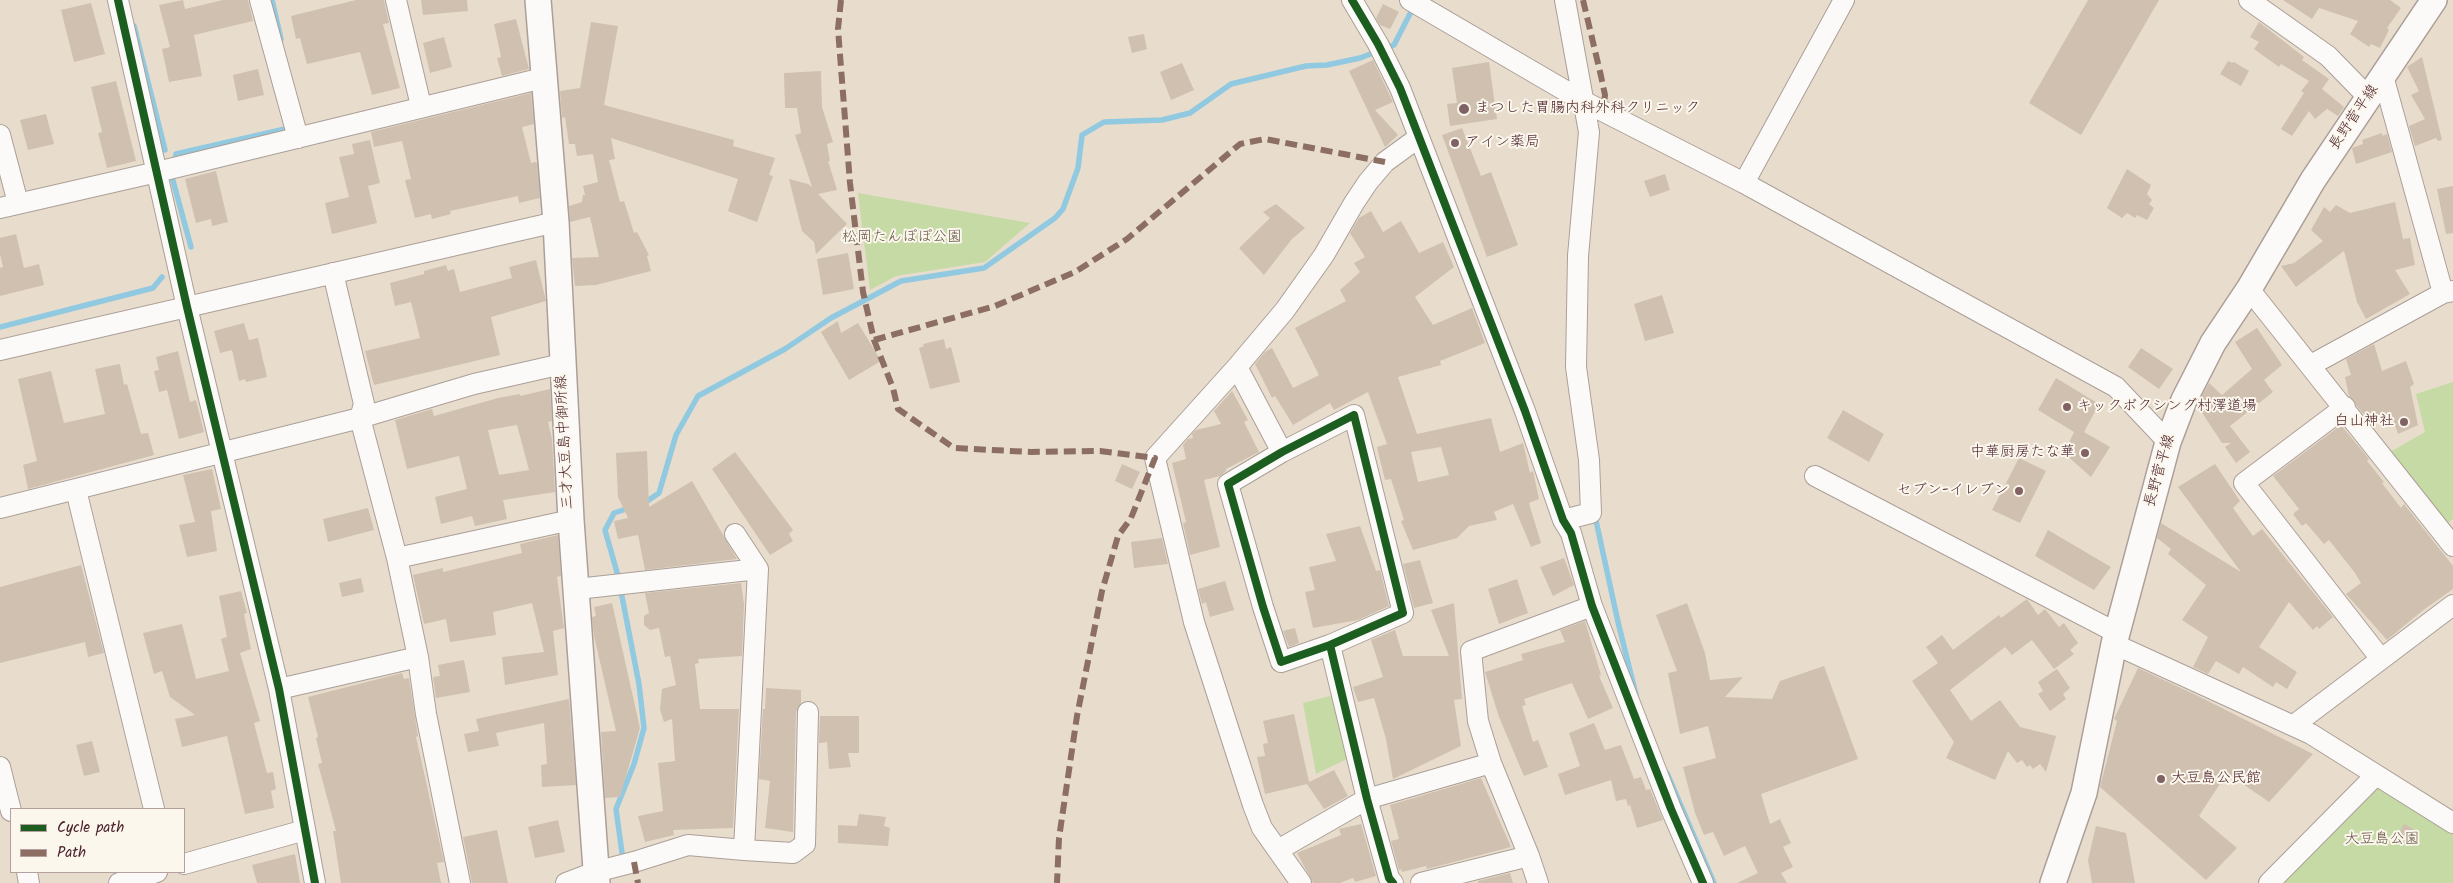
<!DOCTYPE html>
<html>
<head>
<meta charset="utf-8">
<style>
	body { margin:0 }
	#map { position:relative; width:2453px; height:883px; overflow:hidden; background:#e8ddcd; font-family:Kalam,sans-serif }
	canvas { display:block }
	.legend { position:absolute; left:10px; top:808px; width:175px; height:65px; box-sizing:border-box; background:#fbf7ec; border:1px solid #b4a19f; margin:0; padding:6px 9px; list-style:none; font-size:15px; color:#4a1f2b }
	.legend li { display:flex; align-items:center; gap:10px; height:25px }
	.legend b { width:25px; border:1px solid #b4a19f }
</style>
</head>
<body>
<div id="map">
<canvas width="2453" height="883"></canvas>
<ul class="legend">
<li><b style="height:6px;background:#1b5e20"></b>Cycle path</li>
<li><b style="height:6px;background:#8d6e63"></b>Path</li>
</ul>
</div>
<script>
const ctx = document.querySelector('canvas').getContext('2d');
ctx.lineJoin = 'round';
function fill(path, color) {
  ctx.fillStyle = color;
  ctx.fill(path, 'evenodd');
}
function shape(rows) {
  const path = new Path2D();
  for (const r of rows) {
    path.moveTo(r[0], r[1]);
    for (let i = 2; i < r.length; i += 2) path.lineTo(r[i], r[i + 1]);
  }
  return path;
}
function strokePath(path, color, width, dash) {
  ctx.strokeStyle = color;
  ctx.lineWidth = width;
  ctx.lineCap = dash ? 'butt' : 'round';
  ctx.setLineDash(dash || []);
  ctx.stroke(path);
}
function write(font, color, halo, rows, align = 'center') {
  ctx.font = font + ' Kalam,"Klee One",sans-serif';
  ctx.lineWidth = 4;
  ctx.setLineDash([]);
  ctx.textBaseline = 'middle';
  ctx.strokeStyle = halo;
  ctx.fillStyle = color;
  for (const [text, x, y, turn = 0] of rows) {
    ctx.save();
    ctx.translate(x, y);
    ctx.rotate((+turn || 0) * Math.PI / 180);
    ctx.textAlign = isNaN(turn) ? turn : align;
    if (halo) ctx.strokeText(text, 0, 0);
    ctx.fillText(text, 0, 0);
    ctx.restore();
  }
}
const green = shape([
	[858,193,1030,223,985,262,896,276,870,290],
	[2453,382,2453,519,2444,526,2390,452,2425,432,2416,394],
	[1334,695,1349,758,1316,774,1303,703],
	[2377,784,2453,832,2453,883,2278,883]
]);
const stream = shape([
	[272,0,281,39],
	[134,26,165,150],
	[191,247,172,177,176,154,285,129],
	[0,327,153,288,162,277],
	[643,504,659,493,676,435,698,396,785,349,831,318,901,281,984,268,1055,218,1063,209,1078,168,1082,135,1104,122,1162,120,1190,113,1231,84,1306,66,1327,65,1360,58,1394,45,1414,6],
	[1595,516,1618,622,1636,695],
	[1667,773,1714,883],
	[622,853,616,809,634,764,644,728,639,684,618,576,605,530,614,513,629,508]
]);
const building = shape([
	[183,0,185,9,223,0,248,0,253,21,194,35,202,76,169,82,162,49,170,47,159,5],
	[356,0,384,0,389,23,383,24,400,88,372,95,360,52,307,64,300,38,296,39,291,16],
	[421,0,467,0,468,11,423,15],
	[2088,0,2159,0,2081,135,2029,103],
	[2283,0,2390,0,2401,8,2387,28,2389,30,2380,48,2371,44,2369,47,2350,34,2358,21,2319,8,2312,19],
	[91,3,105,54,74,62,61,10],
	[1383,4,1399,12,1390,29,1380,25,1376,18],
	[516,19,529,69,502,76,497,58,501,57,494,24],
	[591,22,618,26,604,105,734,140,733,146,775,158,769,175,773,176,757,222,728,211,738,179,611,138,615,159,609,160,620,202,624,201,634,233,637,232,649,255,647,256,651,271,596,285,575,286,572,258,599,257,590,217,570,222,569,206,582,202,583,195,585,195,583,186,598,182,593,154,577,156,575,144,569,144,565,117,562,118,560,91,580,88],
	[2259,22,2304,57,2302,60,2329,79,2322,89,2344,107,2338,116,2327,109,2315,119,2309,111,2292,136,2281,129,2304,93,2301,91,2309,81,2281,64,2279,67,2254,49,2259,42,2250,37],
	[1144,34,1147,49,1132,53,1128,37],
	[444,37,452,67,430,73,423,43],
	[2422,57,2442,140,2438,141,2436,138,2415,146,2409,126,2425,119,2411,95,2419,91,2407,67],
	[1373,60,1393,102,1375,110,1398,135,1385,147,1349,71],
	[2228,61,2232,63,2234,62,2249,71,2241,86,2220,74],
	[1489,62,1497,119,1450,126,1447,104,1457,103,1452,68],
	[1182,63,1194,90,1171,100,1160,72],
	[258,69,264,95,238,101,233,75],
	[821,71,822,107,833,142,827,144,830,161,828,161,837,190,818,194,847,224,816,254,814,242,802,231,789,179,808,184,812,187,795,135,801,133,797,108,785,108,784,73],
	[116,81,136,161,107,168,98,133,102,132,91,87],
	[531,93,534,124,522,127,531,163,536,162,537,164,540,198,519,203,518,196,450,211,451,214,432,219,431,214,415,218,405,180,411,179,402,141,374,147,371,132],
	[46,114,54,144,28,150,20,120],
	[1462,128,1481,176,1491,172,1518,245,1487,257,1442,135],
	[2382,133,2382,136,2387,134,2392,152,2356,164,2352,148,2363,144,2362,140],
	[370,140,380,183,368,186,377,223,332,234,325,203,349,197,339,157,354,154,352,144],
	[2127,169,2151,185,2147,194,2152,200,2149,204,2154,208,2147,220,2137,215,2135,218,2127,213,2122,218,2107,208],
	[216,171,228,222,212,226,211,219,196,223,185,179],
	[1665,174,1670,190,1650,197,1644,181],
	[2453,186,2453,233,2446,234,2437,189],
	[2395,202,2403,239,2410,238,2415,265,2395,270,2410,294,2366,319,2357,302,2344,251,2296,287,2281,266,2294,263,2323,241,2311,230,2324,207,2330,212,2336,205,2350,213],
	[1276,204,1305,228,1292,239,1264,275,1239,248,1270,218,1263,212],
	[1371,211,1383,232,1401,221,1419,253,1443,242,1454,267,1415,297,1433,325,1472,308,1485,343,1440,361,1441,365,1398,377,1417,434,1491,418,1500,452,1523,443,1530,473,1533,471,1539,499,1529,503,1541,543,1531,547,1513,504,1494,512,1497,520,1469,526,1457,538,1413,550,1401,521,1404,520,1391,479,1385,480,1377,447,1387,444,1368,392,1334,410,1330,403,1293,425,1275,396,1272,398,1255,364,1265,352,1272,348,1293,388,1319,375,1295,328,1346,301,1340,290,1360,272,1354,263,1365,257,1350,233,1359,218],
	[1441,447,1449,475,1418,482,1411,452],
	[16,234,24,268,39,264,44,285,0,296,0,268,3,267,0,254,0,238],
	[848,253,854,289,823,295,817,259],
	[536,260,546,301,491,317,500,355,374,385,365,351,420,338,411,302,395,306,390,283,424,274,424,271,446,265,448,271,454,269,460,292,512,278,509,267],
	[1662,295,1674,333,1645,341,1634,304],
	[838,321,841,333,858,323,881,361,849,380,821,332],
	[244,323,249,340,258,338,267,377,246,382,245,379,239,381,232,350,220,353,214,331],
	[2257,328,2282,365,2264,380,2273,392,2230,426,2250,452,2236,463,2225,447,2231,443,2222,443,2197,405,2209,383,2222,395,2252,369,2235,342],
	[944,339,946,349,951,347,960,382,930,389,919,348,924,346,923,344],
	[2374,344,2382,371,2406,361,2414,384,2410,387,2418,425,2398,434,2391,414,2368,420,2349,396,2345,377,2351,375,2346,359],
	[2141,348,2173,369,2159,389,2128,367],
	[178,351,190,402,196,400,204,432,179,439,167,390,159,392,154,371,159,370,156,357],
	[120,364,124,385,127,384,141,434,148,433,154,455,28,489,23,465,37,461,18,379,51,371,64,423,105,414,95,369],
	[2056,378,2099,404,2084,432,2110,447,2091,477,2064,453,2074,432,2038,410],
	[550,389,552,421,548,422,552,439,555,492,503,500,507,519,475,526,472,516,441,524,435,497,467,489,459,456,407,469,395,420,432,409,434,416,498,398,520,394,520,396],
	[517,425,529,470,499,475,488,430],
	[1232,391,1248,420,1244,422,1259,452,1226,469,1226,471,1220,476,1204,480,1220,547,1190,555,1183,523,1186,522,1172,463,1186,459,1183,445,1188,439,1193,438,1192,434,1196,430,1221,424,1214,411],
	[1843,410,1884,434,1869,462,1827,438],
	[2341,425,2369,459,2367,461,2384,482,2382,483,2401,508,2404,504,2453,566,2453,589,2422,611,2387,640,2346,594,2361,583,2355,573,2329,540,2324,544,2306,523,2302,526,2293,514,2299,509,2273,476],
	[647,451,649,507,692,481,737,559,645,570,638,535,618,539,614,521,628,518,618,497,616,453],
	[735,452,793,530,789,534,793,541,770,555,712,469],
	[2019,458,2046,471,2020,523,1992,510],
	[1122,464,1140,472,1132,489,1115,481],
	[2215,464,2240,501,2233,508,2253,536,2262,529,2333,617,2319,629,2317,626,2313,630,2289,602,2259,647,2297,672,2287,689,2276,682,2273,687,2243,667,2239,674,2216,661,2208,674,2193,667,2208,637,2182,620,2206,585,2168,554,2171,549,2157,538,2161,523,2241,572,2178,487],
	[212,469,221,509,211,511,217,551,187,557,179,525,195,522,183,475],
	[368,508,374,530,328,542,323,519],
	[1360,526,1376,571,1380,570,1389,606,1358,620,1313,628,1305,592,1315,590,1309,567,1336,561,1326,534],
	[2048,530,2111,567,2094,590,2035,556],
	[558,535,561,576,557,577,564,628,553,631,558,675,505,685,502,657,544,652,532,603,493,612,496,635,450,642,446,619,424,624,413,575,443,568,443,572,522,553,520,544],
	[1162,538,1168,564,1134,568,1131,542],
	[1564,558,1574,585,1553,596,1540,567],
	[1420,560,1433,603,1414,608,1403,564],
	[81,565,104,653,88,657,85,642,0,663,0,587],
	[361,578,364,592,342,597,339,583],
	[1517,579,1528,613,1499,624,1488,589],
	[1225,581,1234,610,1210,617,1206,602,1202,604,1198,589],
	[741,583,744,604,742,656,698,659,699,663,695,664,700,709,739,709,733,828,673,830,674,835,645,842,638,816,663,811,658,763,675,761,672,719,664,722,660,710,662,689,676,685,670,656,665,657,659,628,650,630,644,625,644,616,649,613,645,593],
	[241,591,247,613,244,614,251,649,240,653,260,721,254,723,267,773,273,772,276,789,271,791,274,808,245,814,227,736,182,747,175,719,195,715,170,697,162,671,154,674,143,633,182,624,196,679,229,671,221,639,227,637,219,596],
	[2027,599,2038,615,2045,609,2059,627,2064,623,2078,643,2070,650,2074,654,2054,669,2032,640,2012,655,2005,647,1950,690,1971,721,2000,700,2020,727,2056,736,2046,772,2040,764,2033,769,2030,765,2027,767,2022,760,2017,763,2008,751,1995,780,1946,758,1954,742,1912,681,1938,663,1926,647,1942,635,1953,650,1999,615,2001,618],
	[612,603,640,728,620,797,605,798,601,732,616,731,594,636,592,617,596,616,594,607],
	[1454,603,1462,699,1454,700,1461,746,1393,779,1386,739,1374,698,1358,702,1353,687,1383,677,1371,640,1395,630,1403,656,1449,656,1431,610],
	[1687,603,1705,653,1710,680,1743,677,1725,697,1772,699,1780,681,1824,666,1858,759,1761,794,1770,824,1780,819,1791,843,1783,847,1793,867,1781,873,1787,883,1737,883,1758,873,1745,846,1724,856,1713,832,1704,835,1695,813,1683,767,1716,758,1708,726,1680,734,1668,673,1677,671,1656,615],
	[1585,621,1601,675,1599,676,1613,708,1588,719,1572,683,1524,699,1526,705,1522,706,1533,742,1538,740,1548,767,1524,776,1499,717,1485,672,1523,660,1521,654,1565,642,1560,630],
	[1295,628,1299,643,1289,647,1283,631],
	[464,660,470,692,436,698,433,677,440,676,438,665],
	[2138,668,2196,695,2313,754,2269,802,2227,773,2199,816,2237,848,2206,880,2100,787,2117,721,2114,719],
	[2057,669,2070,688,2063,694,2066,699,2050,711,2038,694,2043,691,2038,682],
	[402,673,404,679,409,678,418,736,416,737,444,862,437,863,441,883,341,883,333,831,336,831,318,764,322,763,316,738,318,737,308,697],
	[766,688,801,690,801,703,796,712,793,832,765,828,770,781,759,779,763,709,765,709],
	[569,699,576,785,542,787,541,765,547,764,544,723,496,733,499,746,468,752,464,734,479,731,476,719],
	[1294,714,1309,782,1334,770,1348,796,1324,809,1307,784,1265,794,1257,757,1265,756,1263,744,1268,743,1263,721],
	[820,716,859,716,859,753,848,753,851,767,829,769,827,742,819,743],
	[1594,723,1605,750,1621,745,1634,779,1641,777,1646,790,1650,789,1663,820,1637,828,1630,805,1628,806,1626,799,1616,801,1611,780,1565,795,1558,774,1580,766,1569,733],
	[92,741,100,772,84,776,76,745],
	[1481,778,1511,847,1427,869,1426,866,1402,872,1401,869,1399,870,1391,841,1399,839,1390,805],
	[859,814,886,817,884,826,890,828,888,846,838,843,838,825,857,826],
	[558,820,565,852,535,858,528,827],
	[1361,824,1376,876,1355,882,1353,878,1340,883,1313,883,1297,853,1341,835,1339,829],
	[2404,824,2417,831,2409,844,2397,837],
	[2096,826,2126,833,2135,883,2092,883,2088,860],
	[497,830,508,883,472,883,463,837],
	[295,854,300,883,257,883,252,865],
	[1510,873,1513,883,1478,883,1478,881]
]);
const minor = shape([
	[118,0,187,307,279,689,315,883],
	[260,0,298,138],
	[396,0,421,106],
	[1352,0,1378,44,1400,88,1525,411,1563,520,1571,533,1592,606,1671,809,1703,883],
	[1410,0,1583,101,1744,183,1844,0],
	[2249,0,2328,56,2369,98],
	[2383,76,2443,293],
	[0,135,18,203],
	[1744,183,2116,387,2168,442],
	[0,208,157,172,543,78],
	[333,273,364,404,360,418,397,558,418,657,426,714,460,883],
	[2249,289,2453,546],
	[0,350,556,222],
	[2311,365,2443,293,2453,291],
	[1237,367,1155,458,1194,622,1253,805,1262,828,1301,883],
	[2345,407,2244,483,2381,659],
	[1282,452,1237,367,1285,310,1324,255,1354,203,1368,182,1385,162,1418,138],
	[1815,476,2117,633],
	[76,490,154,809],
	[0,508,360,418,474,384,562,364],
	[1563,520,1591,513,1589,460,1576,367,1578,256,1589,132,1565,0],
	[735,534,758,569],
	[397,558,571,520],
	[2114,644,2311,734,2453,823],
	[1330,645,1403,613,1354,415,1282,452,1228,484,1263,607,1281,662,1330,645,1367,799,1389,878,1393,883],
	[279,689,418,657],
	[2294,725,2453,605],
	[0,767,11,811],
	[744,850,793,853,805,844,808,712],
	[1278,850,1367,799,1491,763],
	[184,864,305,830],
	[27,872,29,883],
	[119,883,157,872],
	[566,883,595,872,634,862,688,845,744,850,758,569,577,589],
	[1421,883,1529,856],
	[1538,883,1529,856,1491,763,1478,721,1471,651,1592,606],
	[2269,883,2376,775]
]);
const major = shape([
	[538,0,556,222,571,520,597,883],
	[2053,883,2084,793,2114,644,2168,442,2184,400,2213,343,2249,289,2313,180,2434,0]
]);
const quiet = shape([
	[841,0,838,29,850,183,863,292,874,340,893,388,898,409,954,448,1031,452,1100,451,1155,458,1131,518,1118,536,1102,591,1077,716,1059,838,1057,883],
	[1583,0,1601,76,1605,95,1603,111],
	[874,340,995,306,1075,272,1127,239,1240,144,1265,139,1385,162],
	[634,862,638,883]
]);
const cycleway = shape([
	[118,0,187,307,279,689,315,883],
	[1352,0,1378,44,1400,88,1525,411,1563,520,1571,533,1592,606,1671,809,1703,883],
	[1330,645,1403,613,1354,415,1282,452,1228,484,1263,607,1281,662,1330,645,1367,799,1389,878,1393,883]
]);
const markers = [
	[1464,109,6,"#816264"],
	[1455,143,5,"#816264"],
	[2067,407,5,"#816264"],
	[2404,422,5,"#816264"],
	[2085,453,5,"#816264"],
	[2019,491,5,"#816264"],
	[2161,779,5,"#816264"]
];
const poiNames = [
	["まつした胃腸内科外科クリニック",1475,109],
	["アイン薬局",1465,143],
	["キックボクシング村澤道場",2077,407],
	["白山神社",2394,422,"right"],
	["中華厨房たな華",2075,453,"right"],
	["セブン-イレブン",2009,491,"right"],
	["大豆島公民館",2171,779]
];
const streetNames = [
	["長野菅平線",2355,118,-56],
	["三才大豆島中御所線",566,442,-93],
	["長野菅平線",2161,471,-74]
];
const parkNames = [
	["松岡たんぽぽ公園",902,238],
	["大豆島公園",2382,840]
];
fill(green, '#c6daa5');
strokePath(stream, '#91c9e0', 5.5);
fill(building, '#cfc0af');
strokePath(minor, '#ab9f98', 22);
strokePath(major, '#ab9f98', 28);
strokePath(minor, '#fcfaf8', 20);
strokePath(major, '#fcfaf8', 25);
strokePath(quiet, '#8d6e63', 6, [12, 6]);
strokePath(cycleway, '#1b5e20', 8);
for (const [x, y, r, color] of markers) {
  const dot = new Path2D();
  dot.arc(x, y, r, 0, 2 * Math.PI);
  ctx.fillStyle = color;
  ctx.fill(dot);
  strokePath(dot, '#fbf7ec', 2);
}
write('15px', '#4a1f2b', '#fbf7ec', poiNames, 'left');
write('15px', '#4a1f2b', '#fbf7ec', streetNames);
write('15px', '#675646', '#fbf7ec', parkNames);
</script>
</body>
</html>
